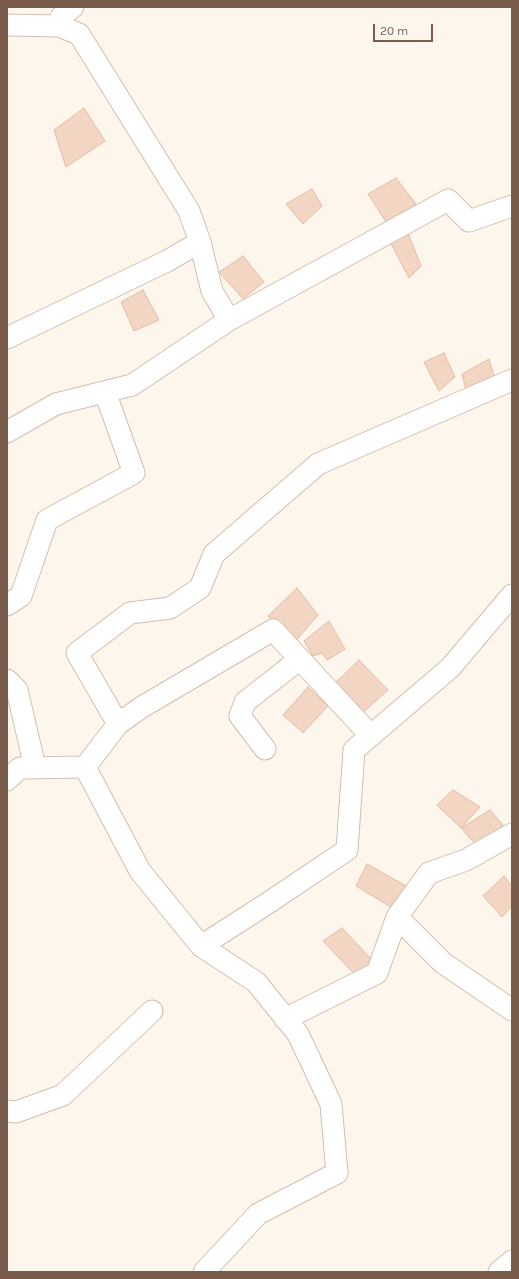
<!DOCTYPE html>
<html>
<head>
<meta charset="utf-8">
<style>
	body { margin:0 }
	#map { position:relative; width:519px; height:1279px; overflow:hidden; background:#fdf6ec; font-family:Karla,sans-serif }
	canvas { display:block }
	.frame { position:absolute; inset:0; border:8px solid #7a5c4d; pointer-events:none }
	.scale { position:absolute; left:373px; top:24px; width:60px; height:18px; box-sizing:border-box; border:2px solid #7a5c4d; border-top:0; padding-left:5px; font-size:12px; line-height:14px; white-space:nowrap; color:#7a5c4d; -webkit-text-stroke:3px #fffaf3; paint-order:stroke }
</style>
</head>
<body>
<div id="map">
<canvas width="519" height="1279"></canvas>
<div class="frame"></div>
<div class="scale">20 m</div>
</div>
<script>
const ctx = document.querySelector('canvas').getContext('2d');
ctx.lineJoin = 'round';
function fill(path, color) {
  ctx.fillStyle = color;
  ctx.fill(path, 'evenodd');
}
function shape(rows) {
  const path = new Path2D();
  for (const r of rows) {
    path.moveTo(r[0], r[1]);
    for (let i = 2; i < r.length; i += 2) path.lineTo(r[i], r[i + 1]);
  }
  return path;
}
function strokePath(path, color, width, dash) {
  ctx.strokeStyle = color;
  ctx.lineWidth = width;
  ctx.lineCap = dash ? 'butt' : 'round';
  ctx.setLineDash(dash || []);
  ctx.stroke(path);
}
const building = shape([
	[84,108,105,141,66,167,54,130,84,108],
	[396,178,416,204,388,225,368,194,396,178],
	[312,189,322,206,303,224,286,204,312,189],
	[407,230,421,266,409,278,389,240,407,230],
	[243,256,264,282,243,299,219,272,243,256],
	[143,290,159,320,134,331,121,302,143,290],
	[444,353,455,377,439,391,424,362,444,353],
	[489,359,494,376,466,390,462,374,489,359],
	[297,588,318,615,293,644,268,616,297,588],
	[329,621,345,649,327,660,322,653,313,656,304,641,329,621],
	[359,660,388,690,358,717,330,688,359,660],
	[308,687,328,706,303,733,283,715,308,687],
	[453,790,480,807,461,828,437,805,453,790],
	[490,810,503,825,479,848,461,828,490,810],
	[367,864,408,887,394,909,356,886,367,864],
	[504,876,512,886,512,906,502,917,483,896,504,876],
	[342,928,374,962,357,977,323,941,342,928]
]);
const minor = shape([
	[7,25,59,26,79,34,189,211,200,242,212,291,229,320],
	[59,26,61,17,73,7],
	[7,338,167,261,200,242],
	[7,432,56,404,132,385,229,320,448,200,469,221,512,206],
	[7,605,21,596,47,520,134,473,105,392],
	[7,680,17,690,35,767],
	[118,724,142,707,273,630,371,736],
	[265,749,240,716,245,702,300,659],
	[7,780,20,768,85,767],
	[397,917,443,963,512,1010],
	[201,946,140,871,85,767,118,724,77,653,130,613,170,608,200,588,214,554,318,464,512,380],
	[285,1019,377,973,397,917,429,873,466,860,512,834],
	[7,1111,16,1112,63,1095,152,1011],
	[204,1272,258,1214,337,1173,331,1104,298,1034,256,982,201,946,265,905,347,850,354,750,450,668,512,595],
	[499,1272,512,1261]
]);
fill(building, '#f3d5c3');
strokePath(building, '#e6bba3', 1);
strokePath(minor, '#d1beb0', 23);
strokePath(minor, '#fff', 21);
</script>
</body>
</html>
